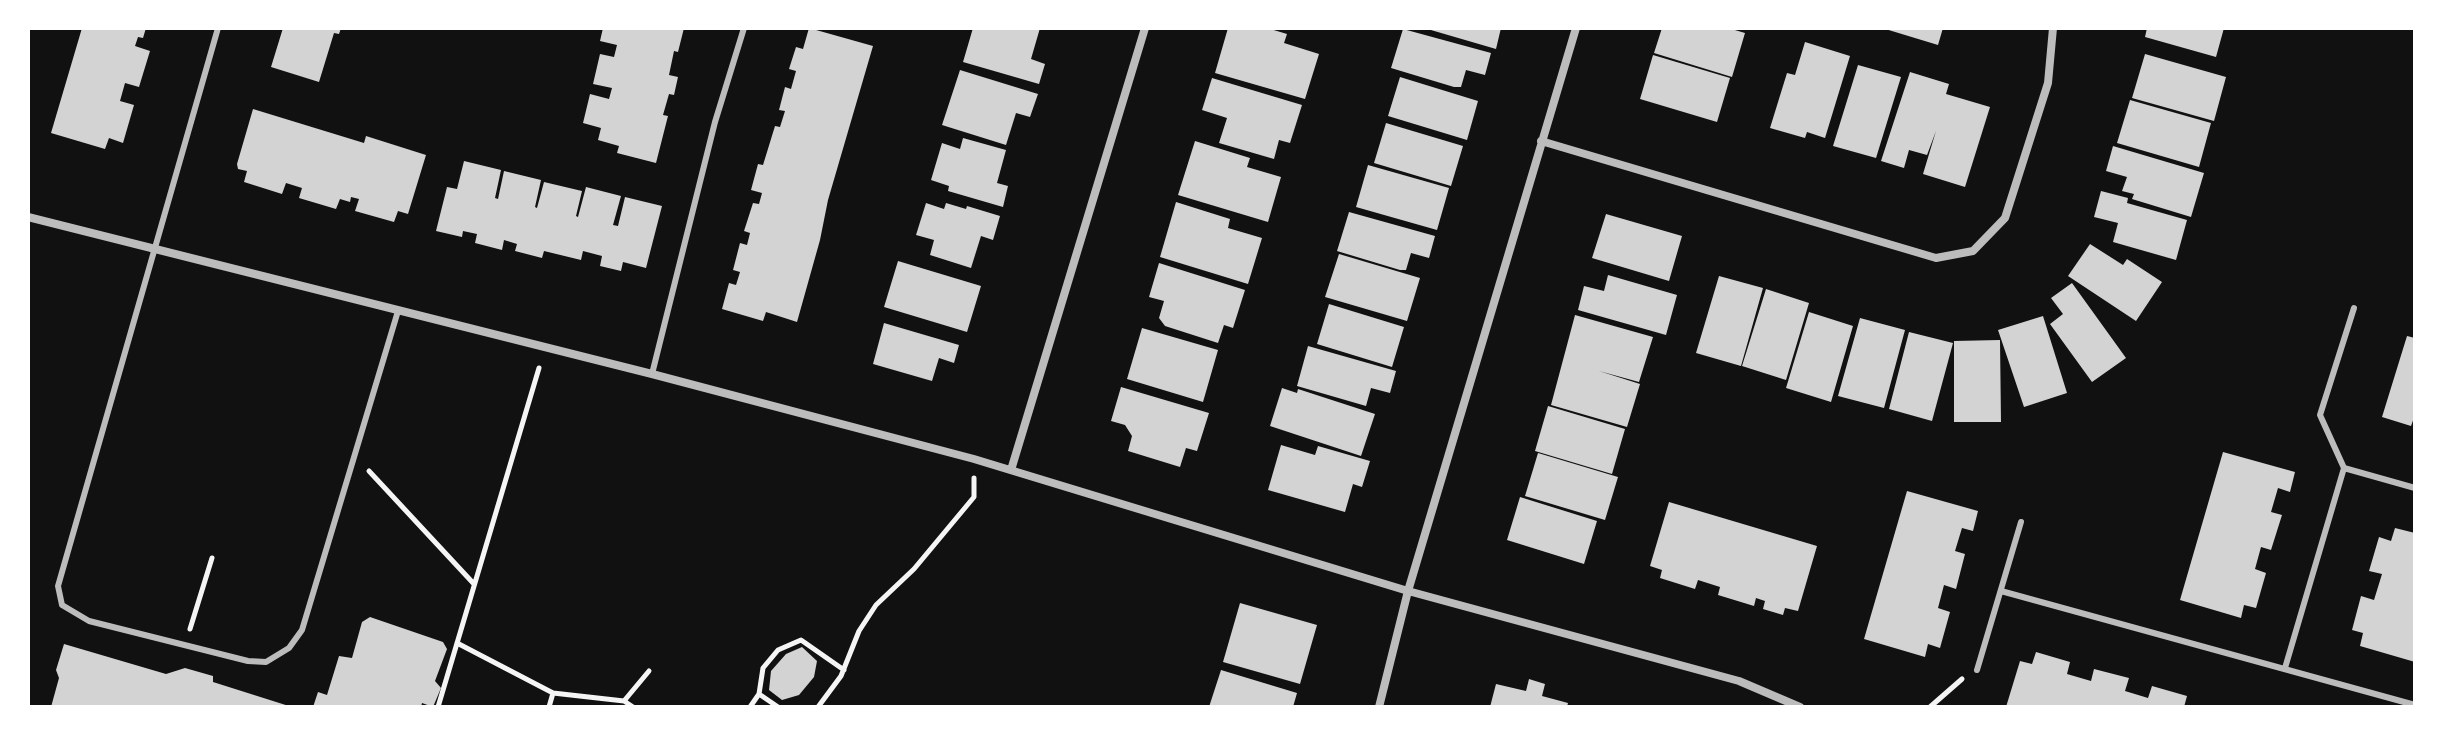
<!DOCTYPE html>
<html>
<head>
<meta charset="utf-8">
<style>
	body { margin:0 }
	#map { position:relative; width:2443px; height:735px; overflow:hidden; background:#111; font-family:"Titillium Web",sans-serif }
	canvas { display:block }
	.frame { position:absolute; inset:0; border:30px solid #fff; pointer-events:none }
</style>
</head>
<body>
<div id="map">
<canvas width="2443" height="735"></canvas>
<div class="frame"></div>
</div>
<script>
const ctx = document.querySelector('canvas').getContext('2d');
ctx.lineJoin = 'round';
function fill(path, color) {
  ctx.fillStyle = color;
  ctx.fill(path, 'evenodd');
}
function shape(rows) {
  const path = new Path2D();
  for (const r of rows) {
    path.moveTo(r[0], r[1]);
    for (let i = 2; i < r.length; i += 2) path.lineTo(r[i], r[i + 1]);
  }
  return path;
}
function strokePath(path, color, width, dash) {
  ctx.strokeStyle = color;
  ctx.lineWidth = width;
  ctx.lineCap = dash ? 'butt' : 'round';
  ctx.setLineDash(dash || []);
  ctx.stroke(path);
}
const building = shape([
	[82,28,146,28,143,38,138,37,135,46,150,51,139,87,125,83,120,101,134,105,123,143,109,138,105,149,51,133],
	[283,28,341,28,339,34,334,33,319,82,271,67],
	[603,28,684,28,678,52,674,51,669,75,678,77,674,95,669,94,663,115,668,116,656,163,617,153,619,146,598,140,601,128,583,123,590,94,609,99,612,88,593,84,600,54,614,57,617,45,600,41],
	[809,28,873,46,828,200,820,240,797,322,766,312,763,321,722,309,729,283,736,285,740,272,733,270,740,243,747,245,750,233,744,231,753,203,759,204,762,193,751,190,758,164,763,165,775,126,780,127,785,111,779,110,785,87,791,89,796,71,789,69,796,47,803,49],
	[973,28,1040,28,1031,59,1045,64,1039,84,963,62],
	[1228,28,1267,28,1287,34,1284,43,1319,54,1305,99,1215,73],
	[1424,28,1501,28,1496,49],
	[1662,28,1728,28,1745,33,1732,77,1654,53],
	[1882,28,1943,28,1938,45],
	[2147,28,2224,28,2216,57,2145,37],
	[1403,29,1491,53,1485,75,1466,70,1461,87,1454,87,1391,68],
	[1805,42,1850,56,1825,138,1807,132,1805,138,1770,128,1787,73,1795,75],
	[2145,54,2226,77,2214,121,2132,98],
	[1653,55,1730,78,1717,122,1640,99],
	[1858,65,1901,77,1876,158,1833,146],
	[960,70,1038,94,1030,117,1016,113,1006,145,942,125],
	[1910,72,1949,84,1946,94,1990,107,1965,187,1923,174,1936,131,1927,155,1909,150,1904,168,1881,161],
	[1400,77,1478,101,1467,140,1388,116],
	[1212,78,1302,105,1290,143,1279,140,1274,159,1219,143,1227,118,1202,110],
	[2130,100,2211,123,2199,167,2117,143],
	[253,109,364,143,366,136,426,155,408,214,398,211,394,222,355,211,359,199,351,197,350,202,340,199,336,209,299,198,302,188,286,183,282,194,244,182,247,171,238,169,237,164],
	[1386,123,1463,146,1451,186,1374,163],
	[963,138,1006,150,997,183,1008,186,1003,207,948,191,949,186,931,180,942,143,960,149],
	[1195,141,1250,158,1247,167,1281,177,1268,222,1178,195],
	[2113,146,2204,173,2191,217,2132,199,2134,194,2122,191,2127,177,2106,171],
	[464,161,501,170,495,198,498,199,504,171,541,180,535,207,537,208,544,182,582,191,576,216,578,217,586,187,621,196,613,225,618,226,625,197,662,206,646,268,623,262,621,271,600,266,602,256,583,251,581,260,544,251,542,258,515,251,517,244,504,240,502,250,475,243,477,234,463,231,462,237,436,231,447,187,457,189],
	[1368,165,1449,188,1437,230,1356,207],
	[2101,191,2128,198,2127,203,2187,220,2176,260,2113,242,2118,223,2094,217],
	[1176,202,1230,219,1228,228,1262,238,1248,284,1160,257],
	[926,203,944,209,946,203,966,209,967,206,1000,216,993,240,981,236,971,268,930,255,934,240,916,235],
	[1349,212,1435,236,1429,258,1411,253,1406,270,1400,270,1337,251],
	[1606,214,1682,236,1669,281,1592,258],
	[2090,244,2123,265,2127,259,2162,282,2136,321,2068,276],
	[1339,254,1420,278,1407,321,1325,297],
	[898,261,981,286,967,332,884,307],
	[1159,263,1245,290,1233,328,1224,325,1218,343,1165,326,1159,318,1164,301,1149,297],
	[1608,275,1677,295,1666,335,1578,310,1584,286,1604,291],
	[1719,276,1763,288,1741,366,1696,353],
	[2072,283,2126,358,2092,382,2050,324,2063,314,2051,298],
	[1766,289,1809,303,1786,380,1742,366],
	[1329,304,1404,327,1392,367,1317,344],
	[1809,312,1853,326,1831,402,1786,388],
	[1575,315,1653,337,1639,382,1599,371,1640,384,1627,427,1551,405],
	[2043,316,2067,393,2024,407,1998,330],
	[1860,318,1905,330,1884,408,1838,396],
	[884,323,959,345,954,363,939,358,932,381,873,364],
	[1142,328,1218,350,1203,402,1127,379],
	[1909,332,1953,343,1932,421,1889,409],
	[2407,336,2415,338,2415,415,2411,426,2382,417],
	[2000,340,2001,422,1954,422,1954,341],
	[1308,346,1396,371,1390,393,1371,388,1366,406,1297,386],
	[1121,387,1209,413,1197,451,1186,448,1180,467,1128,451,1132,436,1125,425,1111,421],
	[1282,388,1297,393,1298,389,1375,414,1361,456,1270,426],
	[1548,406,1625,429,1612,474,1535,451],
	[1281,445,1315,455,1318,446,1370,461,1362,487,1353,484,1345,512,1268,490],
	[2223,452,2295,472,2290,492,2278,488,2271,512,2282,515,2271,550,2261,547,2255,569,2266,573,2256,608,2244,605,2241,618,2180,600],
	[1538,453,1618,477,1605,520,1525,496],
	[1907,491,1978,511,1973,531,1962,528,1955,551,1965,554,1956,589,1944,585,1938,608,1950,612,1940,648,1928,644,1925,657,1864,639],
	[1520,497,1597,521,1584,564,1507,540],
	[1669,502,1817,546,1798,611,1785,608,1783,615,1763,609,1765,601,1756,598,1754,606,1718,595,1720,587,1698,580,1695,589,1660,578,1662,570,1650,566],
	[2395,528,2415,533,2415,662,2360,646,2363,633,2352,630,2361,596,2374,600,2382,574,2369,571,2379,537,2391,541],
	[1240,603,1317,625,1300,684,1223,662],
	[370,617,443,642,447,649,435,681,441,688,433,707,422,703,421,707,313,707,318,692,327,695,339,656,352,658,362,622],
	[64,644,166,674,185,668,213,676,213,682,292,707,51,707,59,678,56,670],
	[802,647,817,661,814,677,799,695,782,700,769,690,771,671,786,654],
	[2036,652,2070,662,2067,674,2091,681,2094,669,2129,678,2125,691,2148,698,2152,686,2187,696,2184,707,2006,707,2020,661,2032,664],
	[1221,670,1297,693,1293,707,1209,707],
	[1529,679,1545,684,1542,696,1568,703,1567,707,1490,707,1496,684,1526,691]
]);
const path = shape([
	[369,471,474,584],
	[190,629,212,558],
	[457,643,553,693,624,701,649,671],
	[624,701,633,707],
	[438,707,539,368],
	[549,707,553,693],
	[750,707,759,694],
	[778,707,759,694,763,668,778,650,801,640,844,670],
	[818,707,841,676,859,631,876,605,914,569,974,497,974,478],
	[1930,707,1962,679]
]);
const service = shape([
	[218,28,58,586,62,605,89,621,248,661,266,662,289,648,302,630,398,311],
	[652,374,715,122,744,28],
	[2344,468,2415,488],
	[2001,591,2415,705],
	[2285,668,2344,468,2320,415,2354,308],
	[1977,670,2021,522]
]);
const minor = shape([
	[1541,141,1936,258,1973,251,2005,218,2048,83,2053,28],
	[28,217,652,374,974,459,1408,591,1739,681,1800,707],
	[1011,470,1145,28],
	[1379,707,1408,591,1576,28]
]);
fill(building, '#d3d3d3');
strokePath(path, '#f5f5f5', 5);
strokePath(service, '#bcbcbc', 6);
strokePath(minor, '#bcbcbc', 8);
</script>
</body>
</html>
